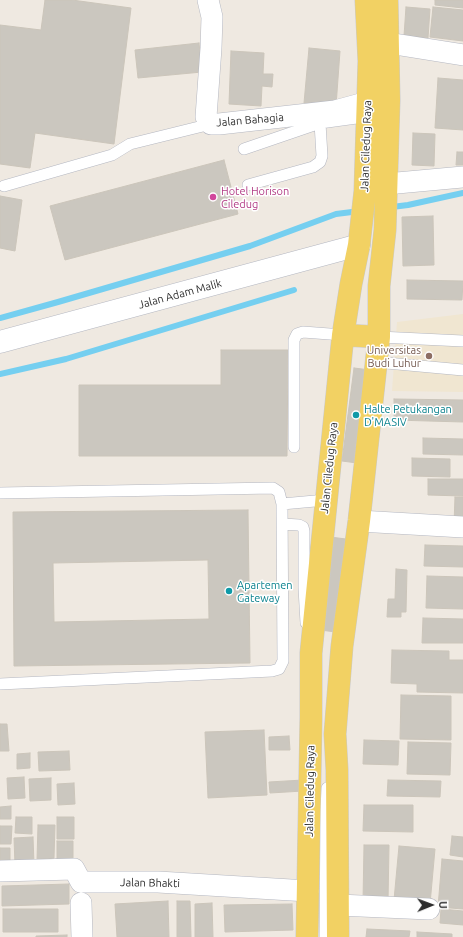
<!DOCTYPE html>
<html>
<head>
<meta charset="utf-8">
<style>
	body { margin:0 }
	#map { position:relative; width:463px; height:937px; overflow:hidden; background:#efe9e1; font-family:Ubuntu,sans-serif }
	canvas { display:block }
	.north { position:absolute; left:411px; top:885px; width:40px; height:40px; -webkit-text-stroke:3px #fff; paint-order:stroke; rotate:89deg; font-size:11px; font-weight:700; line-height:16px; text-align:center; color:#2e2e2e }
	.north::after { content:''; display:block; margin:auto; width:14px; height:18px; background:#2e2e2e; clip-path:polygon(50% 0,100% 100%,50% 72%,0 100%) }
</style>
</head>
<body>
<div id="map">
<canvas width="463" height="937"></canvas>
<div class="north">U</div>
</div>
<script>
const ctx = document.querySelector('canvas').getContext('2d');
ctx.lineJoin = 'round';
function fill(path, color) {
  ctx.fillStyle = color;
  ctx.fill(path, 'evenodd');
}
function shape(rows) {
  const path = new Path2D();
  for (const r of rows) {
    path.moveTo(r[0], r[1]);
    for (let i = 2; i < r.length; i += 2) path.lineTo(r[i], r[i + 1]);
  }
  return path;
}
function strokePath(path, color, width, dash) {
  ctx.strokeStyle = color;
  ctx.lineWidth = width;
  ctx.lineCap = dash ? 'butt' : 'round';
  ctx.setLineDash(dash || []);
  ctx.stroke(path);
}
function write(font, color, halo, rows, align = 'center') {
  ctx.font = font + ' Ubuntu,sans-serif';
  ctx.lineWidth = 3;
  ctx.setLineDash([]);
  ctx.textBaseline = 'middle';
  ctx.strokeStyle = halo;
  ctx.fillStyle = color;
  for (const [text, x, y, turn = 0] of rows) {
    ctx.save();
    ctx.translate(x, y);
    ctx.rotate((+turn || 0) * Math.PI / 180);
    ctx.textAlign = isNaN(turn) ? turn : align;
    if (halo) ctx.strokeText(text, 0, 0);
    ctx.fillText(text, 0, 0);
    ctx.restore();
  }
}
const education = shape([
	[463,314,463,392,392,391,397,322]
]);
const stream = shape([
	[0,318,58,302,250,246,336,214,408,205,463,193],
	[0,374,66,359,294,290]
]);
const building = shape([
	[45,0,72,0,131,8,114,144,35,133,30,168,0,164,0,25,41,30,45,0],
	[435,0,463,0,463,8,435,5,435,0],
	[406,7,430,9,428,38,404,36,406,7],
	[433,7,463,10,463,41,430,37,433,7],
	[199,43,202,72,138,78,135,50,199,43],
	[309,48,340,51,336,106,304,103,309,48],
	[231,51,264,53,263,74,273,74,272,87,262,86,261,106,229,104,231,51],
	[438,78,463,80,463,130,435,128,438,78],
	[413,133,435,134,434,166,412,165,413,133],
	[457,152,463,152,463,165,456,165,457,152],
	[224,160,238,214,65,260,50,206,224,160],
	[0,196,22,200,15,251,0,248,0,196],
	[433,216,434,265,403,266,402,217,433,216],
	[407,280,463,281,462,300,407,299,407,280],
	[221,350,288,350,287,456,79,456,79,385,221,385,221,350],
	[354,368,370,370,357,463,342,461,354,368],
	[394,399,463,400,463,422,394,420,394,399],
	[423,438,463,439,463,455,423,454,423,438],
	[412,458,450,459,450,477,412,476,412,458],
	[428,479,463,479,463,496,428,495,428,479],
	[455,497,463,497,463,524,454,524,455,497],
	[248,510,250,663,14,666,13,512,248,510],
	[208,560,209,619,54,622,53,563,208,560],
	[330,537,346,539,336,632,320,630,330,537],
	[425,545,463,546,463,567,424,566,425,545],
	[396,569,407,570,406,612,401,612,401,617,387,617,388,599,395,599,396,569],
	[427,576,463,577,463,609,426,608,427,576],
	[423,618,463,619,463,643,422,643,423,618],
	[392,650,449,651,449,660,463,660,463,693,417,692,417,684,391,683,392,650],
	[401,695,451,696,451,740,400,739,401,695],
	[0,724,7,724,9,751,0,751,0,724],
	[264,730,267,795,208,798,205,732,264,730],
	[289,736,290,750,269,750,269,737,289,736],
	[364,740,399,741,398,765,363,764,364,740],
	[408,742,451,743,450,775,407,774,408,742],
	[69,751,70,770,39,771,38,752,69,751],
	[30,753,30,768,17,769,17,754,30,753],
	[24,777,25,798,8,799,7,778,24,777],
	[51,778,51,800,30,801,29,779,51,778],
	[303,780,303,791,270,793,269,782,303,780],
	[388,780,441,781,440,797,387,796,388,780],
	[74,783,75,804,58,805,57,784,74,783],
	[364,805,413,805,413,832,363,831,364,805],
	[11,806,11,819,0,819,0,807,11,806],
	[16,817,32,817,32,834,15,833,16,817],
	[57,817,74,817,74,839,57,839,57,817],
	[38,825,55,825,54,858,37,860,38,825],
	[0,826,12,826,11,844,0,844,0,826],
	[452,836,463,837,463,857,450,855,452,836],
	[33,837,34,864,15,865,14,838,33,837],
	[57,841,73,841,73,862,57,862,57,841],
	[364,845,389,845,388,902,363,902,364,845],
	[399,846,435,849,430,904,394,900,399,846],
	[0,848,10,848,10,864,0,864,0,848],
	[442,859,463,861,463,909,438,907,442,859],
	[69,884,69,904,2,906,2,886,69,884],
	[168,901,169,937,117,937,115,904,168,901],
	[177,901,190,901,191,937,177,937,177,901],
	[212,903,213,937,195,937,195,904,212,903],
	[292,904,293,930,225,932,224,905,292,904],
	[3,909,58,909,58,932,3,932,3,909],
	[441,909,463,911,463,925,440,923,441,909],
	[367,929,410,931,409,937,366,937,367,929],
	[417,932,452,934,452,937,417,937,417,932],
	[67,935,67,937,36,937,36,936,67,935]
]);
const lane = shape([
	[244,149,320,123],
	[248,185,313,167,320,162,322,156,320,123,371,116],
	[4,186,112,155,130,144,211,124],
	[379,337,463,341],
	[376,362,463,370],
	[294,447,294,340,297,334,303,332,343,335],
	[0,493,273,488,279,492,282,504,283,661,279,669,272,671,0,684],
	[282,504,326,500],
	[283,524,299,525,303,527,304,531,304,588,306,623],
	[325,937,326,810,327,788]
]);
const street = shape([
	[208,0,212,17,211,48,206,117,211,124,219,124,335,111,368,102,384,101],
	[388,43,463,55],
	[370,182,386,184,463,177],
	[359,521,463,527],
	[0,871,74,869,81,882,158,882,308,891],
	[81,903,82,937],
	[338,905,429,909]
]);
const secondary = shape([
	[0,342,359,245]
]);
const primary = shape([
	[343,335,379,337],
	[307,937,311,718,311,653,343,335,351,284,359,245,365,191,369,61,366,0],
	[338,937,337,770,335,734,342,646,359,521,379,337,379,286,385,230,389,100,387,0]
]);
const markers = [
	[213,197,4,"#d1479c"],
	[429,356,4,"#8d6e63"],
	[356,415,4,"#0f9aa8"],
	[229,591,4,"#0f9aa8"]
];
const streetNames = [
	["Jalan Bahagia",250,120,-5],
	["Jalan Ciledug Raya",366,146,-88],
	["Jalan Adam Malik",180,294,-15],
	["Jalan Ciledug Raya",329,468,-84],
	["Jalan Ciledug Raya",310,791,-89],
	["Jalan Bhakti",150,883,1]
];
const hotelNames = [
	["Hotel Horison",221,191],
	["Ciledug",221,204]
];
const educationNames = [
	["Universitas",421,350],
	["Budi Luhur",421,363]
];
const cultureNames = [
	["Halte Petukangan",364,409],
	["D'MASIV",364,422],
	["Apartemen",237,585],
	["Gateway",237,598]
];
fill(education, '#f0e6d1');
strokePath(stream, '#75cff0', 6);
fill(building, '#cbc7bf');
strokePath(building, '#cbc5ba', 1);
strokePath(lane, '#b4b7c1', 12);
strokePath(street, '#b4b7c1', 22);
strokePath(secondary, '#b4b7c1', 23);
strokePath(primary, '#c9c9c9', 23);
strokePath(lane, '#fff', 11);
strokePath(street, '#fff', 21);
strokePath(secondary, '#fff', 22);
strokePath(primary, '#f2d163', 22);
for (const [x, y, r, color] of markers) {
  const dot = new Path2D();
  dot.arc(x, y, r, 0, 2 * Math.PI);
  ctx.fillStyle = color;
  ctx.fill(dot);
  strokePath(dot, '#fff', 1.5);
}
write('11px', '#2e2e2e', '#fff', streetNames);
write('11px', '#b23c85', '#fff', hotelNames, 'left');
write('11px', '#785e54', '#fff', educationNames, 'right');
write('11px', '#0d838f', '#fff', cultureNames, 'left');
</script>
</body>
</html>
